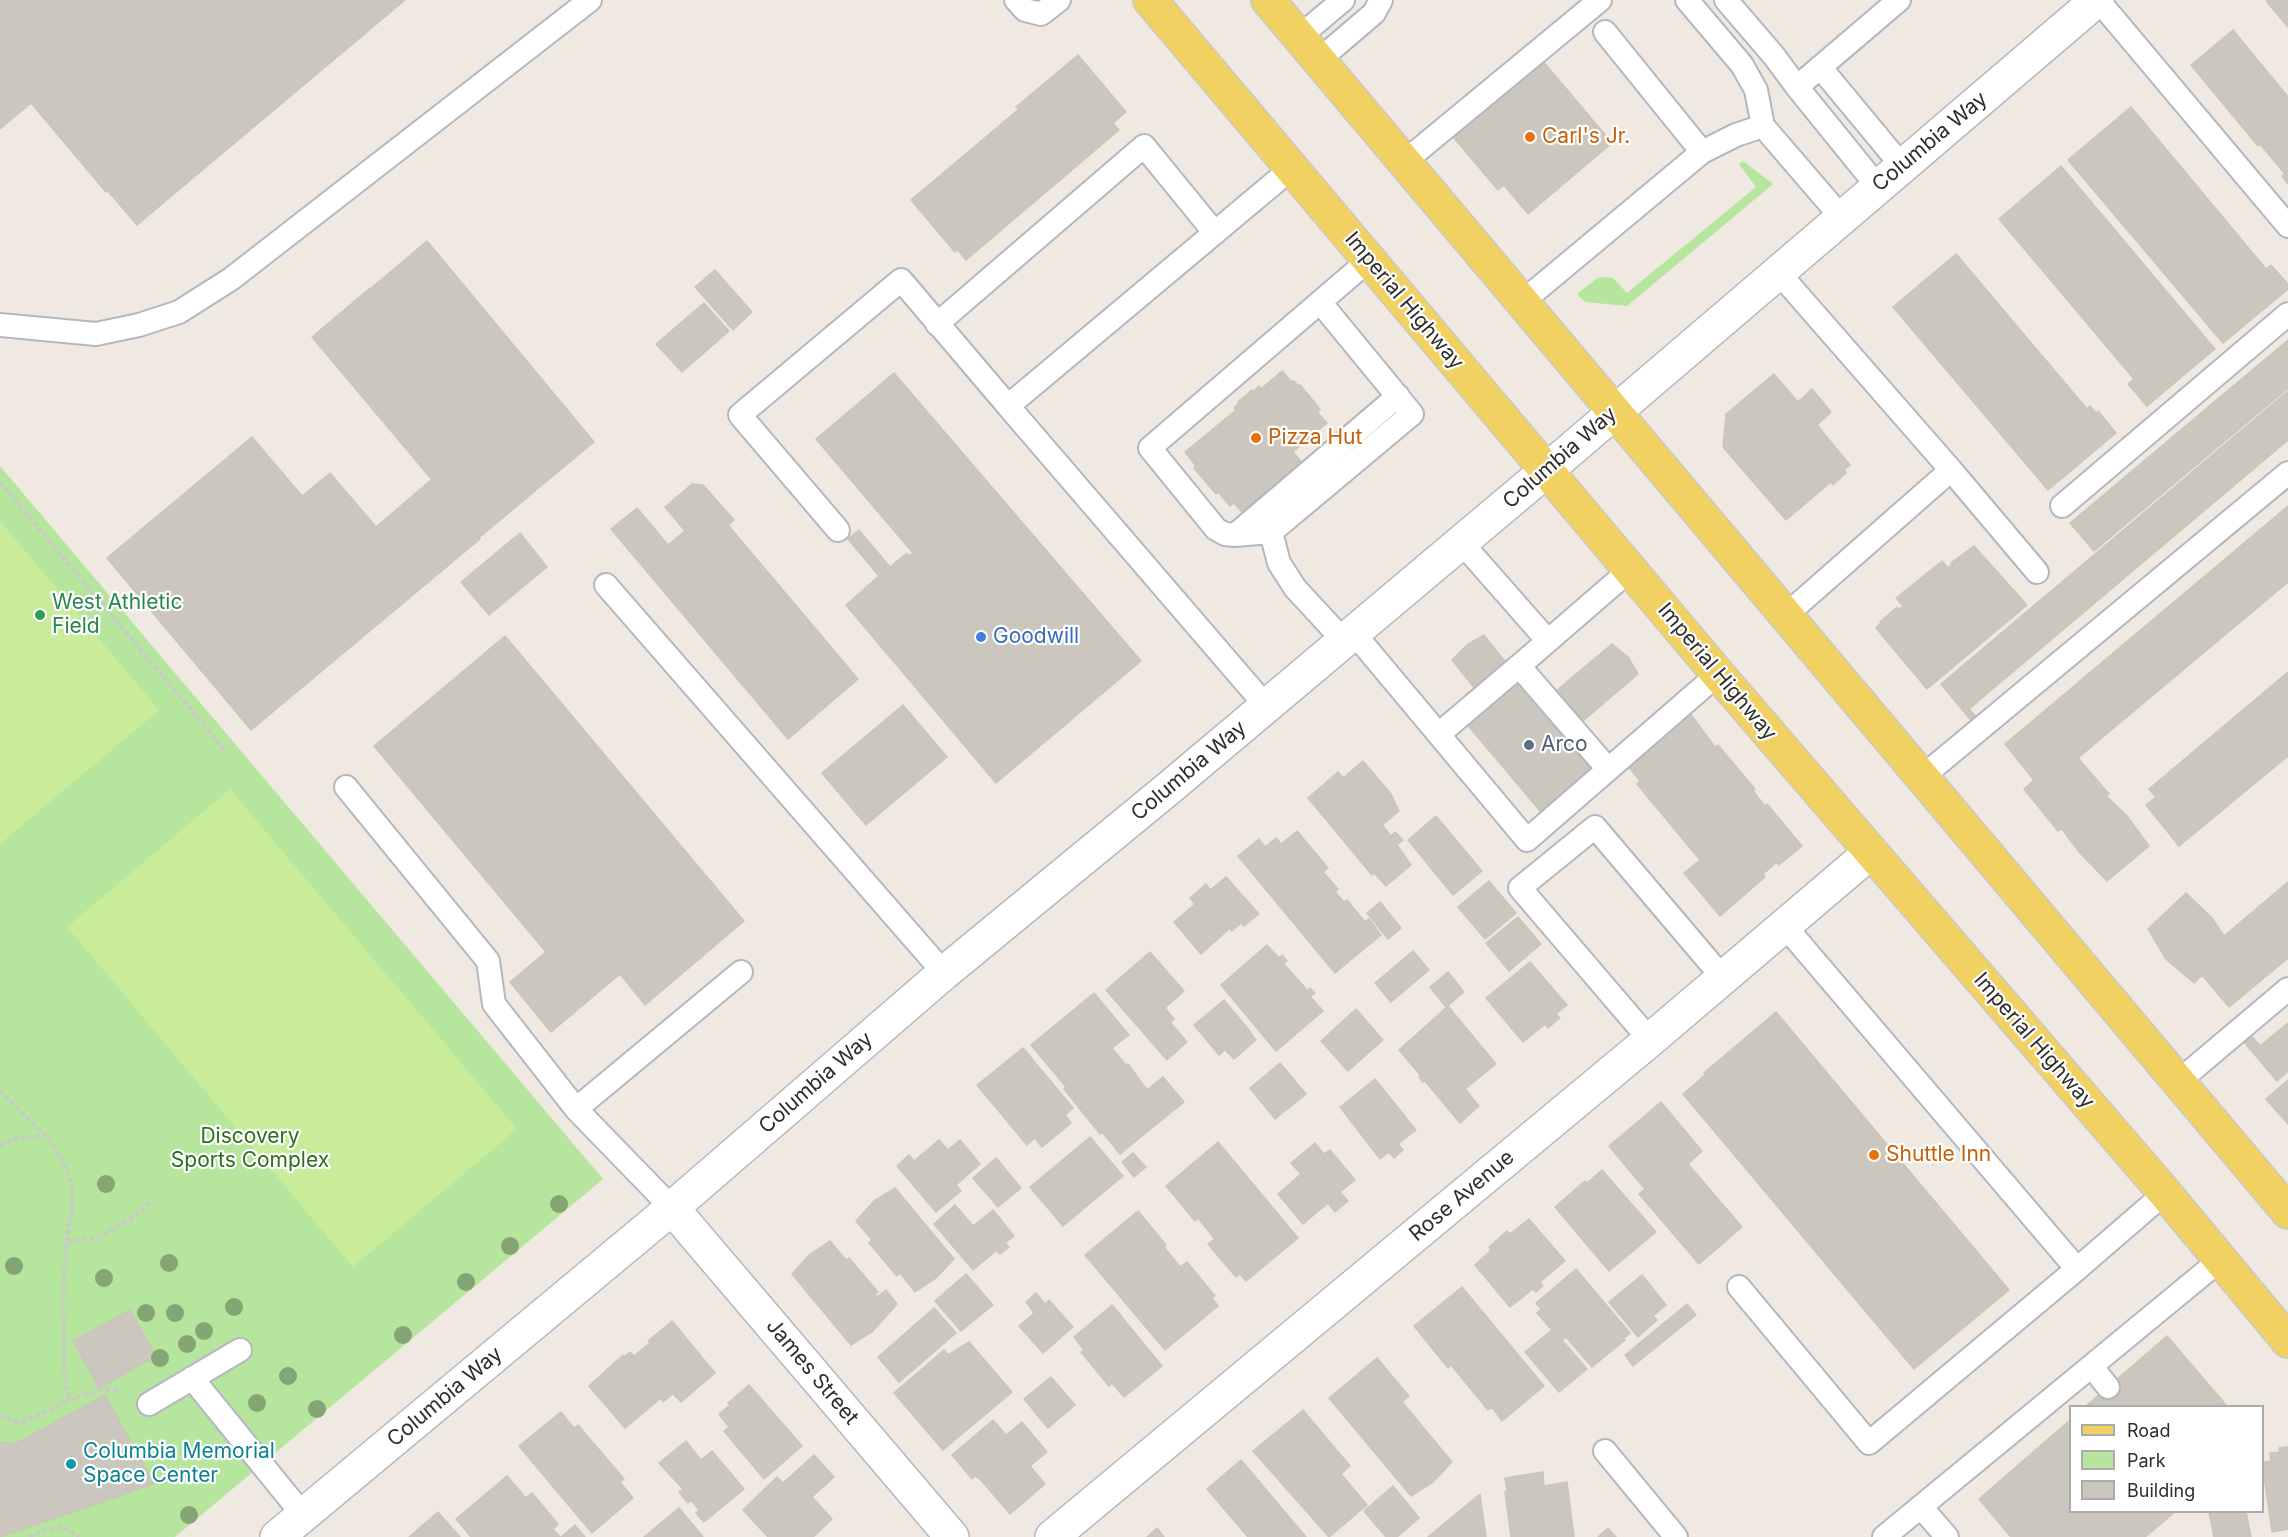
<!DOCTYPE html>
<html>
<head>
<meta charset="utf-8">
<style>
	body { margin:0 }
	#map { position:relative; width:2288px; height:1537px; overflow:hidden; background:#efe9e1; font-family:Inter,sans-serif }
	canvas { display:block }
	.legend { position:absolute; left:2069px; top:1405px; width:195px; height:108px; box-sizing:border-box; background:#fff; border:2px solid #ababab; margin:0; padding:8px 10px; list-style:none; font-size:18px; color:#2e2e2e }
	.legend li { display:flex; align-items:center; gap:12px; height:30px }
	.legend b { width:30px; border:2px solid #ababab }
</style>
</head>
<body>
<div id="map">
<canvas width="2288" height="1537"></canvas>
<ul class="legend">
<li><b style="height:8px;background:#f2d163"></b>Road</li>
<li><b style="height:16px;background:#b6e59e"></b>Park</li>
<li><b style="height:16px;background:#cbc7bf"></b>Building</li>
</ul>
</div>
<script>
const ctx = document.querySelector('canvas').getContext('2d');
ctx.lineJoin = 'round';
function fill(path, color) {
  ctx.fillStyle = color;
  ctx.fill(path, 'evenodd');
}
function shape(rows) {
  const path = new Path2D();
  for (const r of rows) {
    path.moveTo(r[0], r[1]);
    for (let i = 2; i < r.length; i += 2) path.lineTo(r[i], r[i + 1]);
  }
  return path;
}
function strokePath(path, color, width, dash) {
  ctx.strokeStyle = color;
  ctx.lineWidth = width;
  ctx.lineCap = dash ? 'butt' : 'round';
  ctx.setLineDash(dash || []);
  ctx.stroke(path);
}
function write(font, color, halo, rows, align = 'center') {
  ctx.font = font + ' Inter,sans-serif';
  ctx.lineWidth = 4.5;
  ctx.setLineDash([]);
  ctx.textBaseline = 'middle';
  ctx.strokeStyle = halo;
  ctx.fillStyle = color;
  for (const [text, x, y, turn = 0] of rows) {
    ctx.save();
    ctx.translate(x, y);
    ctx.rotate((+turn || 0) * Math.PI / 180);
    ctx.textAlign = isNaN(turn) ? turn : align;
    if (halo) ctx.strokeText(text, 0, 0);
    ctx.fillText(text, 0, 0);
    ctx.restore();
  }
}
const green = shape([
	[1743,161,1773,184,1627,306,1585,302,1577,294,1596,279,1602,277,1613,278,1627,293,1756,187,1739,164],
	[0,466,603,1179,175,1537,0,1537]
]);
const pitch = shape([
	[0,521,159,710,0,844],
	[230,789,517,1129,353,1267,67,927]
]);
const building = shape([
	[0,0,405,0,137,225,108,191,106,192,31,103,0,129,0,0],
	[2288,0,2288,27,2266,1,2288,0],
	[2233,30,2288,97,2288,184,2282,176,2285,174,2260,144,2258,146,2191,65,2233,30],
	[1078,55,1126,112,1113,123,1119,130,966,260,958,250,955,252,911,200,1019,109,1016,107,1078,55],
	[1542,60,1612,143,1528,214,1504,185,1498,190,1449,132,1542,60],
	[2131,107,2266,269,2271,265,2288,284,2288,289,2223,343,2068,160,2131,107],
	[2061,166,2215,349,2147,406,2128,384,2134,379,1999,219,2061,166],
	[427,241,594,442,537,489,370,289,427,241],
	[1956,254,2087,409,2090,406,2096,413,2098,411,2116,433,2048,490,1893,307,1956,254],
	[715,270,752,312,733,330,695,287,715,270],
	[369,289,536,490,480,537,312,337,369,289],
	[704,303,729,331,682,372,656,344,704,303],
	[2288,340,2288,388,2094,551,2070,523,2288,340],
	[1282,371,1292,382,1294,381,1298,386,1300,385,1316,404,1320,410,1317,412,1327,423,1293,452,1303,464,1278,486,1276,483,1242,512,1234,503,1230,506,1218,492,1216,494,1194,468,1196,466,1185,452,1236,410,1234,408,1239,403,1238,402,1252,390,1253,392,1259,386,1261,389,1282,371],
	[894,373,1141,661,996,783,846,605,879,576,848,539,859,530,890,567,907,553,909,556,913,553,816,439,894,373],
	[1774,374,1798,402,1812,389,1831,412,1817,425,1850,465,1844,470,1846,473,1833,485,1831,482,1786,520,1723,447,1726,414,1774,374],
	[2288,391,2288,440,1969,709,1978,719,1973,723,1941,684,2288,391],
	[252,437,302,496,330,473,376,527,431,480,480,539,251,730,107,558,252,437],
	[692,484,703,485,734,520,728,525,858,679,788,739,611,529,637,508,668,545,685,531,665,507,692,484],
	[2288,506,2288,582,2078,758,2109,794,2106,796,2127,816,2149,846,2107,881,2080,853,2061,828,2058,831,2024,789,2034,780,2005,744,2288,506],
	[520,533,547,567,489,615,461,582,520,533],
	[1974,546,2027,605,1927,689,1876,628,1881,623,1880,622,1897,607,1899,609,1903,606,1896,598,1942,561,1948,568,1952,564,1951,563,1974,546],
	[1484,635,1507,664,1476,690,1452,660,1467,645,1484,635],
	[505,636,744,921,645,1005,620,974,551,1032,510,982,546,952,374,746,505,636],
	[1612,644,1628,657,1638,674,1577,726,1550,696,1612,644],
	[2288,672,2288,756,2179,846,2146,805,2156,797,2149,789,2288,672],
	[1517,678,1594,768,1569,793,1541,812,1465,722,1517,678],
	[903,705,947,757,866,825,822,773,903,705],
	[1689,712,1715,747,1718,745,1755,789,1753,791,1765,806,1767,804,1802,846,1779,865,1777,862,1763,874,1765,877,1720,916,1684,873,1700,860,1637,784,1640,781,1627,765,1689,712],
	[1363,761,1391,794,1399,811,1382,825,1391,836,1395,832,1403,840,1397,845,1411,865,1386,886,1374,873,1372,875,1308,798,1338,772,1343,778,1363,761],
	[1436,816,1482,871,1453,895,1408,840,1436,816],
	[1297,831,1328,868,1323,872,1338,889,1335,892,1344,902,1347,900,1365,922,1369,919,1381,935,1335,973,1238,856,1259,839,1265,847,1276,838,1281,844,1297,831],
	[1226,877,1259,914,1244,926,1241,923,1232,931,1230,928,1201,954,1174,922,1195,904,1190,898,1206,884,1210,890,1226,877],
	[1489,881,1516,913,1485,939,1458,907,1489,881],
	[2288,882,2288,958,2229,1007,2202,975,2194,983,2166,959,2148,929,2186,893,2212,918,2224,936,2288,882],
	[1380,902,1401,928,1388,939,1367,913,1380,902],
	[1518,917,1541,944,1509,971,1486,943,1518,917],
	[1267,945,1279,958,1282,955,1287,961,1283,963,1307,990,1310,988,1315,993,1310,996,1323,1011,1276,1051,1221,985,1267,945],
	[1413,951,1429,970,1391,1002,1375,983,1413,951],
	[1150,952,1184,991,1165,1008,1174,1019,1170,1022,1187,1042,1167,1060,1106,990,1150,952],
	[1530,962,1567,1005,1556,1014,1560,1018,1548,1028,1545,1024,1523,1042,1486,998,1530,962],
	[1448,972,1464,992,1446,1007,1430,987,1448,972],
	[1094,993,1129,1035,1112,1048,1126,1065,1128,1064,1147,1090,1163,1077,1184,1102,1120,1154,1102,1132,1100,1134,1064,1089,1066,1087,1031,1045,1094,993],
	[1224,1000,1249,1030,1219,1055,1194,1025,1224,1000],
	[1448,1006,1496,1064,1465,1089,1479,1106,1460,1123,1425,1081,1423,1082,1419,1077,1421,1076,1399,1050,1448,1006],
	[1356,1009,1383,1040,1348,1071,1321,1041,1356,1009],
	[1776,1012,2009,1290,1914,1369,1683,1094,1705,1075,1704,1073,1776,1012],
	[2288,1023,2288,1071,2277,1081,2243,1041,2251,1035,2260,1046,2288,1023],
	[1249,1031,1256,1040,1234,1059,1226,1051,1249,1031],
	[1023,1048,1073,1108,1065,1115,1071,1123,1042,1147,1035,1138,1027,1145,977,1085,1023,1048],
	[1280,1063,1306,1094,1275,1119,1250,1088,1280,1063],
	[1375,1079,1416,1130,1398,1144,1403,1150,1394,1158,1389,1152,1380,1159,1340,1107,1375,1079],
	[2288,1080,2288,1124,2266,1099,2288,1080],
	[1661,1102,1702,1151,1688,1164,1742,1227,1699,1264,1639,1194,1645,1189,1609,1146,1661,1102],
	[1090,1137,1123,1176,1063,1226,1030,1187,1090,1137],
	[939,1140,948,1150,960,1140,980,1164,956,1185,961,1191,936,1212,897,1166,909,1155,914,1161,939,1140],
	[1218,1142,1298,1238,1246,1281,1240,1274,1236,1277,1208,1244,1215,1239,1198,1218,1195,1221,1166,1186,1218,1142],
	[1315,1143,1324,1154,1330,1150,1355,1180,1340,1192,1348,1201,1335,1212,1328,1203,1303,1224,1278,1194,1301,1174,1291,1163,1315,1143],
	[1133,1153,1146,1167,1134,1177,1122,1162,1133,1153],
	[996,1158,1021,1188,998,1207,973,1178,996,1158],
	[1602,1170,1656,1232,1609,1271,1555,1207,1585,1181,1587,1183,1602,1170],
	[895,1188,954,1259,936,1278,915,1292,900,1273,897,1276,869,1243,872,1240,856,1221,874,1201,895,1188],
	[955,1205,973,1226,993,1210,1014,1236,1005,1243,1009,1247,1000,1254,997,1250,973,1270,934,1224,955,1205],
	[1138,1211,1166,1245,1164,1247,1180,1267,1187,1262,1215,1296,1212,1298,1218,1306,1165,1350,1085,1255,1138,1211],
	[1529,1219,1565,1261,1540,1282,1543,1286,1536,1292,1533,1289,1510,1307,1475,1265,1491,1250,1489,1247,1507,1231,1510,1234,1529,1219],
	[830,1241,846,1260,849,1258,878,1292,875,1294,877,1297,886,1290,897,1304,873,1331,851,1345,792,1274,809,1255,830,1241],
	[1576,1269,1630,1333,1623,1339,1625,1340,1592,1367,1566,1337,1562,1340,1587,1369,1559,1392,1525,1352,1552,1330,1537,1313,1541,1309,1536,1303,1576,1269],
	[966,1274,993,1305,961,1331,935,1301,966,1274],
	[1642,1275,1666,1305,1653,1316,1657,1320,1638,1337,1609,1302,1642,1275],
	[1462,1287,1544,1386,1502,1421,1492,1407,1488,1410,1451,1365,1448,1368,1414,1326,1462,1287],
	[1036,1293,1045,1304,1049,1300,1073,1327,1043,1353,1019,1326,1034,1313,1026,1302,1036,1293],
	[1687,1304,1696,1315,1633,1366,1625,1355,1687,1304],
	[1112,1305,1162,1366,1124,1397,1112,1383,1109,1386,1081,1352,1084,1350,1074,1337,1112,1305],
	[934,1308,956,1333,899,1382,878,1357,934,1308],
	[130,1310,156,1356,99,1388,73,1341,130,1310],
	[672,1321,715,1373,681,1402,673,1394,663,1402,661,1398,625,1428,589,1386,623,1355,624,1357,630,1352,634,1356,650,1343,648,1341,672,1321],
	[2167,1336,2227,1406,2086,1406,2108,1387,2167,1336],
	[969,1342,1012,1392,943,1450,894,1393,944,1350,948,1355,969,1342],
	[1377,1358,1409,1396,1402,1402,1452,1462,1433,1482,1411,1496,1329,1398,1377,1358],
	[1051,1377,1075,1405,1048,1428,1024,1399,1051,1377],
	[749,1385,802,1446,764,1479,724,1431,729,1427,719,1414,730,1405,728,1403,749,1385],
	[105,1395,154,1484,0,1537,0,1442,13,1444,19,1442,105,1395],
	[1303,1410,1350,1466,1341,1474,1367,1505,1329,1537,1253,1451,1303,1410],
	[561,1412,574,1428,578,1425,624,1479,620,1482,633,1498,592,1533,519,1446,561,1412],
	[993,1420,1006,1435,1022,1422,1047,1452,1030,1466,1045,1484,1010,1514,980,1479,975,1476,972,1479,952,1455,993,1420],
	[2070,1420,2070,1512,2175,1512,2145,1537,2011,1537,1979,1499,2070,1420],
	[686,1441,701,1460,712,1451,744,1489,704,1522,696,1513,699,1510,691,1500,688,1503,679,1492,683,1489,659,1463,686,1441],
	[2288,1447,2288,1529,2272,1532,2262,1462,2271,1461,2270,1453,2280,1452,2279,1448,2288,1447],
	[814,1455,834,1477,812,1497,832,1519,813,1537,768,1537,743,1510,777,1477,783,1483,814,1455],
	[1241,1460,1306,1537,1248,1537,1207,1489,1241,1460],
	[1543,1472,1544,1486,1567,1482,1574,1537,1511,1537,1505,1492,1507,1491,1505,1478,1543,1472],
	[507,1476,526,1498,532,1493,558,1524,553,1529,560,1537,471,1537,456,1519,507,1476],
	[1393,1486,1419,1518,1397,1537,1386,1537,1364,1511,1393,1486],
	[1480,1494,1486,1537,1428,1537,1480,1494],
	[679,1508,703,1537,644,1537,679,1508],
	[438,1512,460,1537,409,1537,438,1512],
	[2209,1512,2246,1512,2251,1537,2214,1537,2209,1512],
	[575,1525,585,1537,561,1537,575,1525],
	[1157,1528,1164,1537,1147,1537,1157,1528],
	[1608,1528,1616,1537,1598,1537,1608,1528]
]);
const path = shape([
	[0,482,227,753],
	[0,1091,45,1135,60,1156,72,1184,72,1210,66,1242,63,1297,65,1386,70,1399],
	[0,1146,11,1140,45,1135],
	[67,1242,100,1237,128,1220,154,1201],
	[0,1416,18,1422,42,1414,70,1399,100,1391,120,1389],
	[29,1537,48,1529,64,1527,79,1537]
]);
const lane = shape([
	[1016,0,1025,10,1041,14,1059,0],
	[1687,0,1742,65,1756,90,1763,126],
	[1726,0,1774,56,1797,87,1878,187],
	[2098,0,2288,226],
	[1605,32,1702,152],
	[1299,37,1343,0],
	[1319,60,1374,13,1381,0],
	[1820,67,1902,166],
	[1797,87,1899,0],
	[1404,162,1600,0],
	[1778,272,1951,470,1786,615],
	[1320,302,1412,414,1271,532,1279,563,1295,588,1344,641],
	[1522,302,1702,152,1736,135,1763,126,1842,218],
	[937,324,1144,146,1215,233],
	[0,325,96,334,139,325,179,312,231,279,590,0],
	[1951,470,2037,572],
	[2062,506,2288,314],
	[838,530,740,415,901,280,1008,406],
	[1271,532,1235,535,1225,534,1216,529,1150,448,1369,260],
	[1235,535,1398,396],
	[1461,542,1548,641],
	[606,585,944,973],
	[1353,632,1527,840,1718,674],
	[1519,666,1631,569],
	[1266,706,1008,406,1292,168],
	[1439,734,1519,666,1608,769],
	[1922,777,2288,473],
	[346,787,488,961,494,1004,576,1109,672,1208],
	[1650,1040,1520,888,1595,827,1723,978],
	[2179,1081,2288,989],
	[576,1109,741,972],
	[2077,1269,2165,1193],
	[1739,1287,1869,1443,2077,1269,1784,925],
	[2092,1367,2108,1387],
	[192,1378,303,1515],
	[149,1404,240,1350],
	[1605,1451,1676,1537],
	[1921,1507,1947,1537],
	[1884,1537,2220,1260]
]);
const street = shape([
	[672,1208,952,1537],
	[1052,1537,1650,1040,1871,852]
]);
const secondary = shape([
	[277,1537,672,1208,944,973,1169,788,1547,470,2097,0]
]);
const primary = shape([
	[1150,0,1718,674,2165,1193,2288,1341],
	[1268,0,2288,1212]
]);
const trees = [
	[106,1184],
	[559,1204],
	[510,1246],
	[169,1263],
	[14,1266],
	[104,1278],
	[466,1282],
	[234,1307],
	[146,1313],
	[175,1313],
	[204,1331],
	[403,1335],
	[187,1344],
	[160,1358],
	[288,1376],
	[257,1403],
	[317,1409],
	[189,1515]
];
const markers = [
	[1530,137,6,"#e8710a"],
	[1256,438,6,"#e8710a"],
	[40,615,6,"#2e9e5b"],
	[981,637,6,"#3f7fe0"],
	[1529,745,6,"#5c6f8a"],
	[1874,1155,6,"#e8710a"],
	[71,1464,6,"#0f9aa8"]
];
const foodNames = [
	["Carl's Jr.",1542,137],
	["Pizza Hut",1268,438],
	["Shuttle Inn",1886,1155]
];
const streetNames = [
	["Columbia Way",1930,142,-40],
	["Imperial Highway",1404,301,50],
	["Columbia Way",1560,458,-41],
	["Imperial Highway",1717,672,50],
	["Columbia Way",1189,771,-40],
	["Imperial Highway",2034,1041,49],
	["Columbia Way",816,1083,-41],
	["Rose Avenue",1462,1196,-40],
	["James Street",812,1372,50],
	["Columbia Way",445,1397,-40]
];
const leisureNames = [
	["West Athletic",52,603],
	["Field",52,627]
];
const shopNames = [
	["Goodwill",993,637]
];
const serviceNames = [
	["Arco",1541,745]
];
const parkNames = [
	["Discovery",250,1137],
	["Sports Complex",250,1161]
];
const cultureNames = [
	["Columbia Memorial",83,1452],
	["Space Center",83,1476]
];
fill(green, '#b6e59e');
fill(pitch, '#c9ec9a');
fill(building, '#cbc7bf');
strokePath(building, '#cbc5ba', 1.5);
strokePath(lane, '#b4b7c1', 26);
strokePath(street, '#b4b7c1', 36);
strokePath(secondary, '#b4b7c1', 36);
strokePath(primary, '#c9c9c9', 36);
strokePath(path, '#c9c9c9', 4, [4.5, 3]);
strokePath(lane, '#fff', 22);
strokePath(street, '#fff', 33);
strokePath(secondary, '#fff', 33);
strokePath(primary, '#f2d163', 33);
ctx.fillStyle = '#84a574';
for (const [x, y] of trees) {
  ctx.beginPath();
  ctx.arc(x, y, 9, 0, 2 * Math.PI);
  ctx.fill();
}
for (const [x, y, r, color] of markers) {
  const dot = new Path2D();
  dot.arc(x, y, r, 0, 2 * Math.PI);
  ctx.fillStyle = color;
  ctx.fill(dot);
  strokePath(dot, '#fff', 2);
}
write('21px', '#c56008', '#fff', foodNames, 'left');
write('21px', '#2e2e2e', '#fff', streetNames);
write('21px', '#27864d', '#fff', leisureNames, 'left');
write('21px', '#366cbe', '#fff', shopNames, 'left');
write('21px', '#4e5e75', '#fff', serviceNames, 'left');
write('21px', '#2c6e1b', '#fff', parkNames);
write('21px', '#0d838f', '#fff', cultureNames, 'left');
</script>
</body>
</html>
